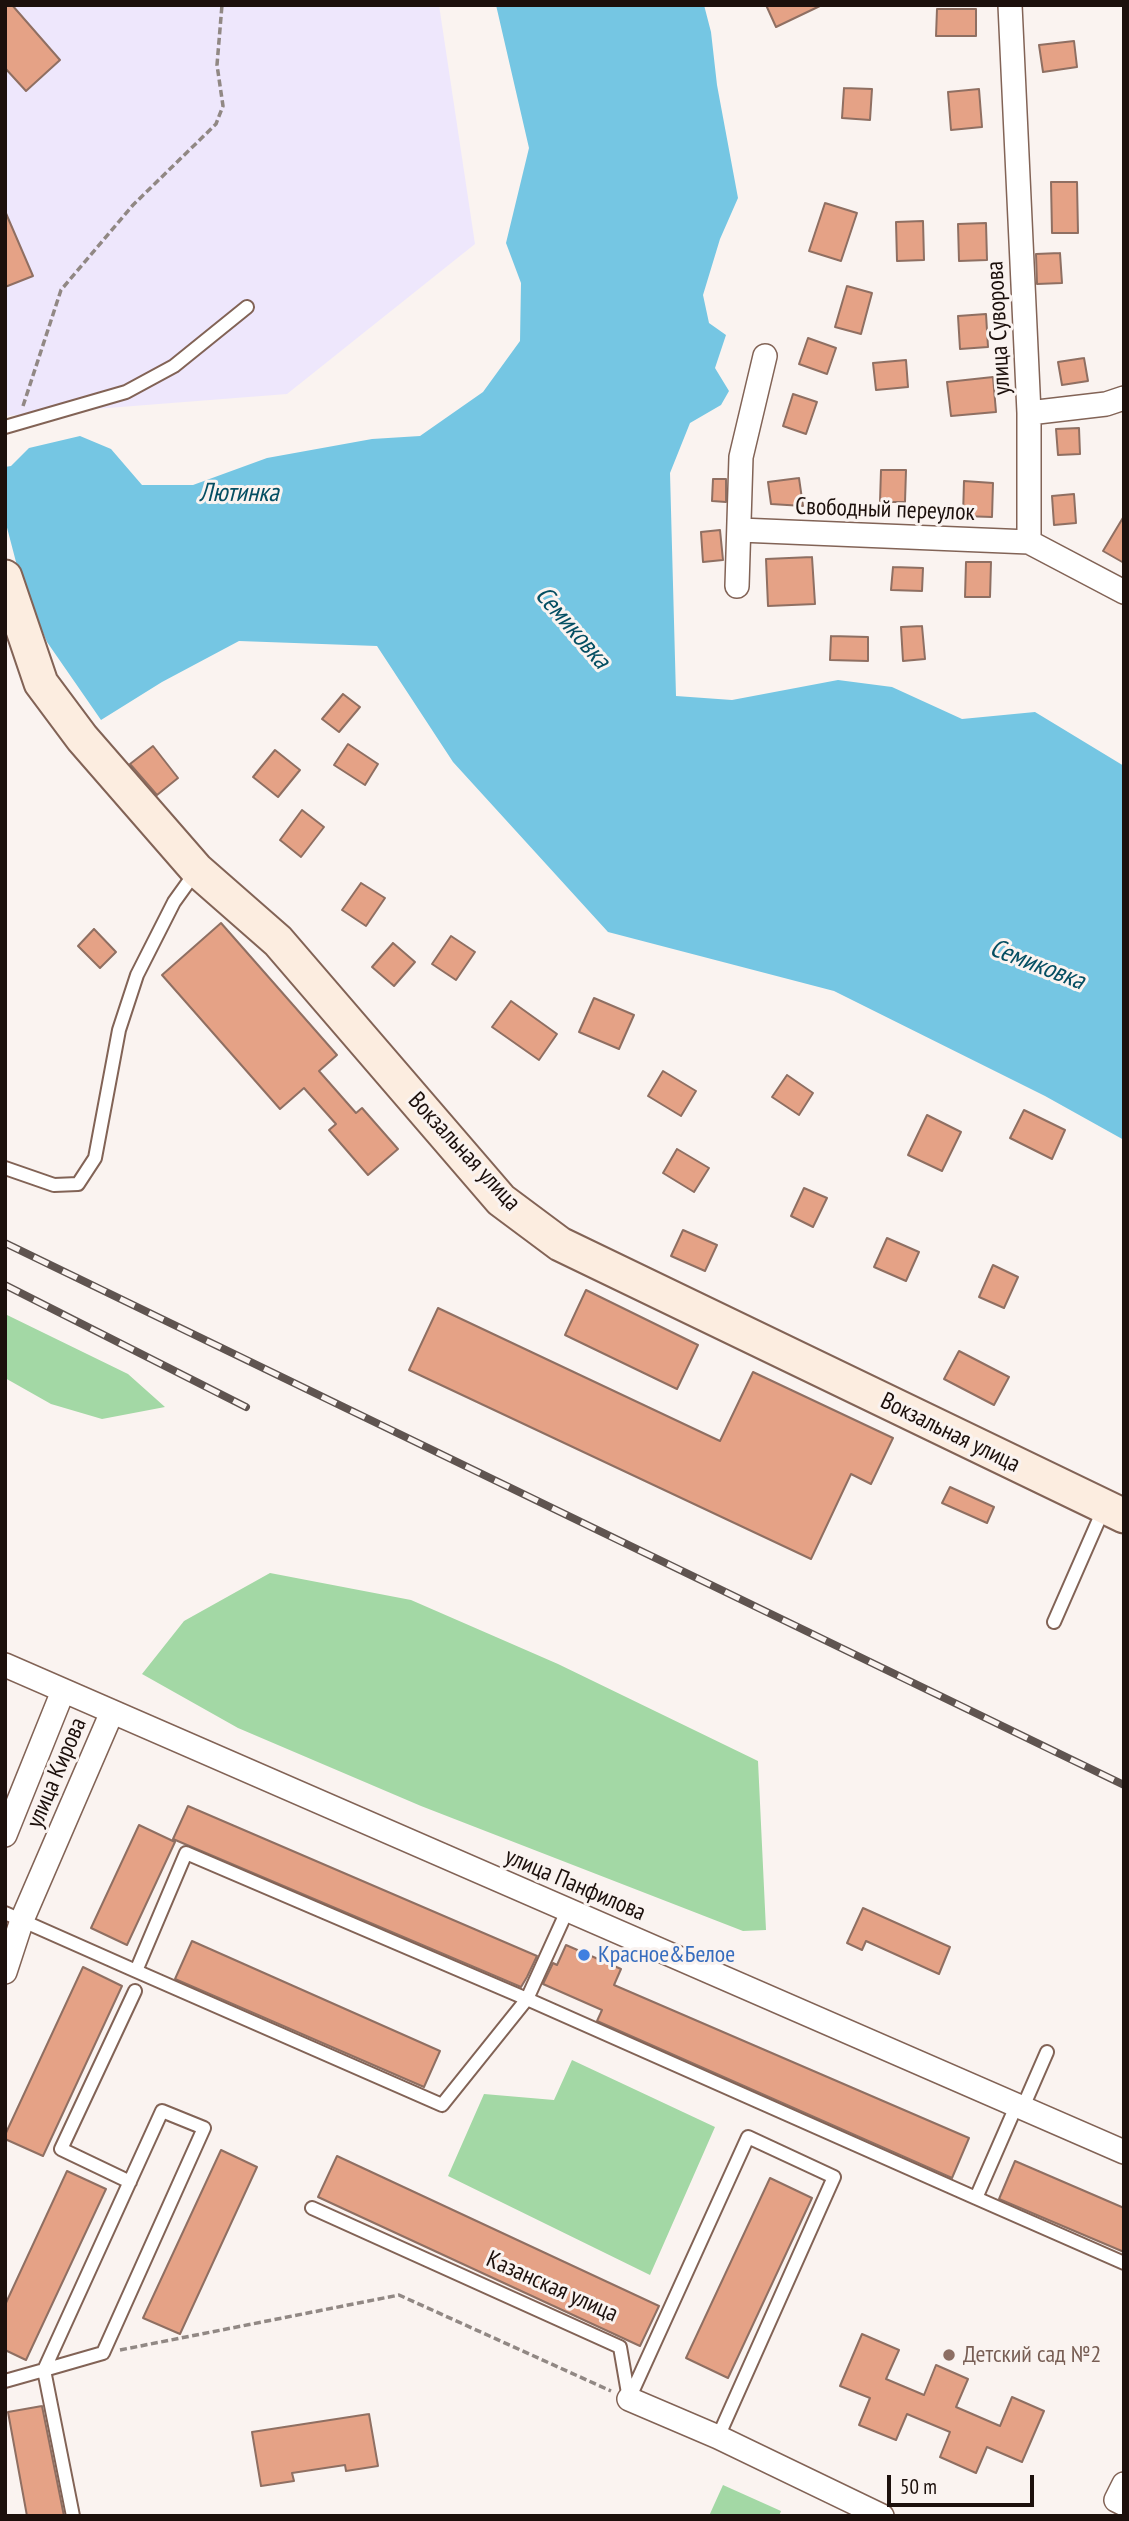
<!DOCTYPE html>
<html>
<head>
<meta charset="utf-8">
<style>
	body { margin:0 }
	#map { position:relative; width:1129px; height:2521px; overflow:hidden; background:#faf3f0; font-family:"PT Sans Narrow",sans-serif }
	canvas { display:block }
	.frame { position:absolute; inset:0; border:7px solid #1c100c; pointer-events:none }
	.scale { position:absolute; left:887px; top:2475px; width:147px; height:32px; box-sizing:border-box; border:4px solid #1c100c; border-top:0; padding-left:9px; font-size:21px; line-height:24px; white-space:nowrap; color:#1c100c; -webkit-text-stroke:5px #faf3f0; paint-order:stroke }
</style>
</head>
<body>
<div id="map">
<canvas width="1129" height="2521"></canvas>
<div class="frame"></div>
<div class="scale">50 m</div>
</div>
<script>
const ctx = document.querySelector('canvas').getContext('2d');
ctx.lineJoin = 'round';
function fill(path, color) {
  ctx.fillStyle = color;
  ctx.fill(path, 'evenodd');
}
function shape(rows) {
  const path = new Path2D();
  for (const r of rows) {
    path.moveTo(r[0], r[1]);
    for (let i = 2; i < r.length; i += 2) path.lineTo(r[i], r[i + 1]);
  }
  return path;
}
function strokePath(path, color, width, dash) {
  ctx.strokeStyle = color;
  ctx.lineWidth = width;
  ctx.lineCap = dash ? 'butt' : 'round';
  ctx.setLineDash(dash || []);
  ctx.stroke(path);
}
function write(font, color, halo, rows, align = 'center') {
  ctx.font = font + ' "PT Sans Narrow",sans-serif';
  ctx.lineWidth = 6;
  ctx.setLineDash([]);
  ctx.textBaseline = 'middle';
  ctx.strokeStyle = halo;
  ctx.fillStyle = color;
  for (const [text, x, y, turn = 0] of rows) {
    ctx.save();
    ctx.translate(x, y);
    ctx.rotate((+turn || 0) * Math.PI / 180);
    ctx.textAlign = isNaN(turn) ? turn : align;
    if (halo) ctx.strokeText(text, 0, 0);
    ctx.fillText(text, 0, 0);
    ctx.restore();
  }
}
const industrial = shape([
	[5,5,439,5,475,244,287,394,5,416]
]);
const green = shape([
	[5,1314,128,1374,165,1407,102,1419,51,1404,5,1378],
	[270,1573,411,1600,558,1664,758,1761,766,1930,743,1931,421,1806,238,1728,142,1674,184,1621],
	[572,2060,715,2127,650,2275,448,2176,484,2094,554,2100],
	[723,2485,781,2511,779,2516,709,2516]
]);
const water = shape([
	[496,5,704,5,711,32,717,85,738,198,720,239,703,295,709,323,726,335,715,368,729,391,721,405,690,423,670,473,676,696,732,700,838,680,892,687,962,719,1035,712,1124,766,1124,1140,1045,1096,834,991,608,932,453,762,377,646,239,641,162,682,101,720,47,642,21,581,5,520,5,467,11,466,29,448,80,436,111,449,142,485,193,485,267,458,372,439,420,436,483,392,520,341,521,283,506,243,529,148]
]);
const building = shape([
	[5,5,12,5,60,60,26,91,5,68,5,5],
	[766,5,822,5,776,27,766,5],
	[937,9,976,9,976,36,936,36,937,9],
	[1074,41,1077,67,1043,72,1039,45,1074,41],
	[844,88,872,89,870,120,842,118,844,88],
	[979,89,982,127,951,130,948,92,979,89],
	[1051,182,1077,182,1078,233,1052,233,1051,182],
	[825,203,857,213,841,261,809,251,825,203],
	[5,211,33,276,5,287,5,211],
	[923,221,924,260,897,261,896,222,923,221],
	[986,223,987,260,959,261,958,224,986,223],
	[1060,253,1062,283,1037,284,1036,254,1060,253],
	[847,286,872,293,861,334,835,327,847,286],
	[986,314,988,347,960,349,958,316,986,314],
	[808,338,836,348,827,374,799,364,808,338],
	[1084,358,1088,381,1062,385,1058,362,1084,358],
	[906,360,908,387,876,390,873,363,906,360],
	[993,377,996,412,951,416,947,382,993,377],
	[793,394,817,402,806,434,783,426,793,394],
	[1079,428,1080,454,1058,455,1056,429,1079,428],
	[881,470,906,470,905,502,880,502,881,470],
	[799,478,803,506,771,504,768,482,799,478],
	[713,479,726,479,726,502,712,501,713,479],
	[964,481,993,483,992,517,963,516,964,481],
	[1074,494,1076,523,1054,525,1052,496,1074,494],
	[1124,516,1124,563,1103,551,1124,516],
	[720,530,723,560,703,562,701,532,720,530],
	[812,557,815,604,768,606,766,559,812,557],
	[966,562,991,562,990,597,965,597,966,562],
	[893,567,923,568,922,591,891,590,893,567],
	[922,626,925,659,903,661,901,627,922,626],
	[831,636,868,637,868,661,830,660,831,636],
	[343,694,360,707,339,732,322,719,343,694],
	[348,744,378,764,365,785,334,765,348,744],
	[153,746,178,778,157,795,130,764,153,746],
	[275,750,300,770,278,797,253,777,275,750],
	[302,810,324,827,301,857,280,840,302,810],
	[361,883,385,898,366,926,342,910,361,883],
	[221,923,337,1055,319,1071,356,1113,362,1108,398,1149,368,1175,329,1130,336,1124,304,1088,280,1109,162,975,221,923],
	[94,929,116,952,100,968,78,946,94,929],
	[451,936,475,952,456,980,432,964,451,936],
	[393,943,415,962,394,986,372,967,393,943],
	[594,998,634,1015,619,1049,579,1032,594,998],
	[511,1001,557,1034,539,1060,492,1027,511,1001],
	[663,1071,696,1091,681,1116,648,1096,663,1071],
	[787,1075,813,1093,799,1115,772,1097,787,1075],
	[1024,1110,1065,1130,1052,1159,1010,1138,1024,1110],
	[927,1115,961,1132,942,1171,908,1155,927,1115],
	[677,1149,709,1168,694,1192,663,1173,677,1149],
	[804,1188,827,1198,813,1227,791,1216,804,1188],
	[683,1230,717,1245,705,1271,671,1256,683,1230],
	[887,1238,919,1252,906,1281,874,1267,887,1238],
	[993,1265,1018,1277,1004,1308,979,1297,993,1265],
	[586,1290,698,1345,677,1389,565,1335,586,1290],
	[438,1308,720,1441,753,1372,893,1438,871,1484,851,1474,811,1559,409,1370,438,1308],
	[959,1351,1009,1377,994,1405,944,1379,959,1351],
	[950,1487,994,1507,987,1523,942,1503,950,1487],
	[188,1806,537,1956,527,1977,521,1987,173,1839,188,1806],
	[139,1825,175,1842,127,1945,91,1928,139,1825],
	[863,1908,950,1947,939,1974,866,1941,862,1950,847,1943,863,1908],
	[192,1941,440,2051,424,2087,175,1979,192,1941],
	[566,1945,621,1969,614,1985,969,2138,952,2178,597,2021,602,2010,543,1984,553,1963,557,1965,566,1945],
	[83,1967,122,1986,43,2156,5,2139,5,2135,83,1967],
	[221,2150,257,2167,180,2334,143,2318,221,2150],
	[337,2156,659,2306,640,2346,318,2197,337,2156],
	[1015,2161,1124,2208,1124,2252,999,2199,1015,2161],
	[67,2171,106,2189,26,2360,5,2350,5,2305,67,2171],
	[770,2178,812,2198,728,2378,686,2358,770,2178],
	[862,2334,899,2350,886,2379,924,2395,936,2365,968,2379,956,2407,1000,2426,1012,2397,1044,2411,1022,2462,987,2447,976,2473,940,2457,950,2432,907,2414,896,2440,859,2425,870,2398,840,2386,862,2334],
	[42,2406,64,2516,27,2516,8,2412,42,2406],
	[369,2414,378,2466,346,2471,345,2465,292,2473,294,2481,261,2486,252,2432,369,2414]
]);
const path = shape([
	[23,406,61,290,133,205,216,124,223,106,217,65,222,5],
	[120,2350,399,2295,611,2391]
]);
const lane = shape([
	[5,427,126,392,174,366,247,307],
	[5,1168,54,1185,78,1184,95,1158,119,1030,137,975,174,902,197,870],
	[1054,1622,1104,1508],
	[567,1911,527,1999,976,2198,1017,2104],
	[5,1913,136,1971,186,1853,527,1999,442,2105,136,1971],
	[1023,2107,1047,2052],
	[130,2182,61,2149,135,1991],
	[976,2198,1124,2263],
	[312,2208,620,2347,629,2399],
	[5,2381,44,2370,103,2353,204,2128,162,2111,44,2370,73,2516],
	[629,2399,748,2137,834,2177,718,2437]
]);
const street = shape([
	[1010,5,1029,413,1029,542],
	[1029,413,1106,404,1124,398],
	[740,530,1029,542,1124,592],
	[737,586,741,457,765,356],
	[5,1665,1124,2152],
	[5,1835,63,1691],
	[5,1972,22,1920,112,1712],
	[629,2399,718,2437,882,2516],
	[1124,2484,1116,2500,1124,2504]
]);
const secondary = shape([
	[5,577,41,683,82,738,197,870,278,941,501,1200,560,1244,1124,1516]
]);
const rail = shape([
	[5,1243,1124,1785],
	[5,1285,246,1407]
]);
const markers = [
	[584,1955,7,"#3f7fe0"],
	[949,2355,7,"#8d6e63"]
];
const streetNames = [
	["улица Суворова",999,328,-93],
	["Свободный переулок",885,510,2],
	["Вокзальная улица",464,1152,47],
	["Вокзальная улица",950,1433,26],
	["улица Кирова",57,1773,-67],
	["улица Панфилова",575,1885,23],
	["Казанская улица",552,2287,24]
];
const shopNames = [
	["Красное&Белое",598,1955]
];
const educationNames = [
	["Детский сад №2",963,2355]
];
const waterNames = [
	["Лютинка",239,494],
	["Семиковка",572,628,49],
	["Семиковка",1037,965,21]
];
fill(industrial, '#eee7fc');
fill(green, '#a3d8a5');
fill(water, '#75c6e3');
fill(building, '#e5a286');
strokePath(building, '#8f6f62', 2);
strokePath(lane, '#826356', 16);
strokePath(street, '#826356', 26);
strokePath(secondary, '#826356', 37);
strokePath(path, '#918884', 3.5, [7, 3.5]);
strokePath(lane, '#fff', 12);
strokePath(street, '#fff', 23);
strokePath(secondary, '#fcede0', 33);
strokePath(rail, '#5f5450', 8);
strokePath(rail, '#faf3f0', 5, [16]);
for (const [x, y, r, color] of markers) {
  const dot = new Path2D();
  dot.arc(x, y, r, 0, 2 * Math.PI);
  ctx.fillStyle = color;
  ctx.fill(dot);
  strokePath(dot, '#faf3f0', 2.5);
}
write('24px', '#1c100c', '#faf3f0', streetNames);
write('24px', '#366cbe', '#faf3f0', shopNames, 'left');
write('24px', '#785e54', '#faf3f0', educationNames, 'left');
write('italic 26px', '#044e62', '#faf3f0', waterNames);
</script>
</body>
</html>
